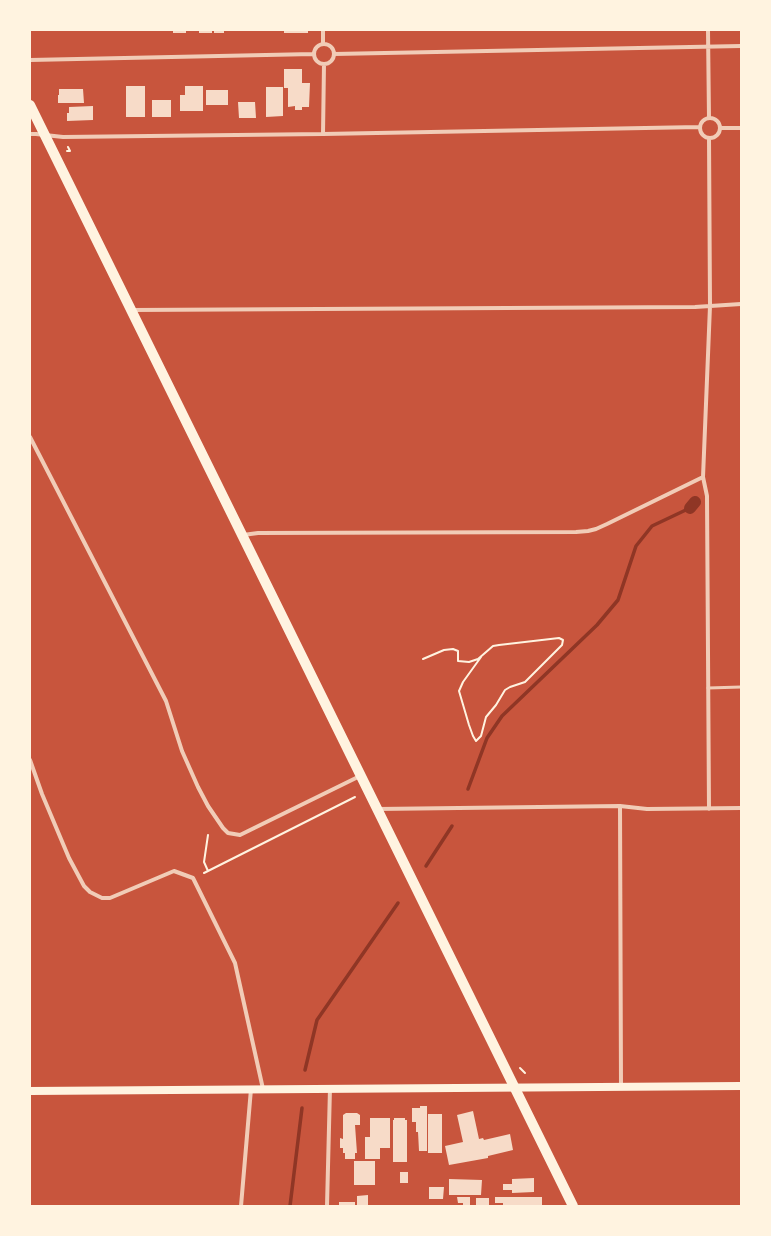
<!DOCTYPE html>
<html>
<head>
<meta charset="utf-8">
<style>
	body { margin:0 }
	#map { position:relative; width:771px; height:1236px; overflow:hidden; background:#c8553d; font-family:Rubik,sans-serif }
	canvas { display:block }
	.frame { position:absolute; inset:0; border:31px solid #fff3e0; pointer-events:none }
</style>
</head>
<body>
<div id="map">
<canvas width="771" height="1236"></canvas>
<div class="frame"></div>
</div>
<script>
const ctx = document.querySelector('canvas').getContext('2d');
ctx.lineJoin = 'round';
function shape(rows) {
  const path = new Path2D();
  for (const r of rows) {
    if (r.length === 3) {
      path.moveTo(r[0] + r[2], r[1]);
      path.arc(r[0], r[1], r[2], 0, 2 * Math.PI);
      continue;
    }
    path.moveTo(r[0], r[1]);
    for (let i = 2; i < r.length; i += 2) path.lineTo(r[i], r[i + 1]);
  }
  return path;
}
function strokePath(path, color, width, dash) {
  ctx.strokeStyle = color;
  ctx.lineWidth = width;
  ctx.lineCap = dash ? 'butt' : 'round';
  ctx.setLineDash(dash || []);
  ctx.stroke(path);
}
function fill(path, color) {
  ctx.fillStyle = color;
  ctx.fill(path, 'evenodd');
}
const stream = shape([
	[468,789,487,738,502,716,597,625,618,600,636,546,652,526,690,508],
	[426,866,452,826],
	[305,1070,317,1020,398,903],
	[290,1206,302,1108]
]);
const canal = shape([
	[690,508,695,502]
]);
const building = shape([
	[173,30,186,30,186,33,173,33],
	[199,30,212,30,212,33,199,33],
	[214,30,224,30,224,33,214,33],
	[284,30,308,30,308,33,284,33],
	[284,69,302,69,302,83,310,83,309,107,302,107,302,110,295,110,295,106,288,107,288,88,284,88],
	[126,86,145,86,145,117,126,117],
	[185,86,203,86,203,111,180,111,180,95,185,95],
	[266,87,283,87,283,116,266,117],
	[59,89,83,89,84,103,58,103,58,95,59,95],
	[206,90,228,90,228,105,206,105],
	[152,100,171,100,171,117,152,117],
	[238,102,255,102,256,118,239,118],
	[93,106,93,120,67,121,67,113,69,113,69,107],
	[420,1106,427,1106,427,1151,419,1151,418,1132,416,1132,416,1122,412,1122,412,1108,420,1108],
	[473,1111,479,1139,483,1138,484,1140,510,1134,513,1150,488,1156,488,1158,449,1165,445,1146,463,1142,457,1115],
	[346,1113,357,1113,360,1115,360,1125,355,1125,357,1153,355,1153,355,1159,345,1159,345,1153,343,1153,343,1148,340,1148,340,1138,343,1139,343,1115],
	[428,1114,442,1114,442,1153,428,1153],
	[370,1118,390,1118,390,1148,380,1148,380,1159,365,1159,365,1137,370,1137],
	[394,1118,405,1118,405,1120,407,1120,407,1162,393,1162,393,1120,394,1120],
	[354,1161,375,1161,375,1185,354,1185],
	[400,1172,408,1172,408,1183,400,1183],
	[534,1178,534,1192,512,1193,512,1190,503,1190,503,1184,512,1184,512,1179],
	[449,1179,482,1180,481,1195,449,1195],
	[429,1187,444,1187,443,1199,429,1199],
	[368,1195,368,1205,357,1205,357,1196],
	[457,1197,470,1197,470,1206,463,1206,463,1203,458,1203],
	[495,1197,542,1197,542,1206,503,1206,503,1203,495,1203],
	[476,1198,489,1198,489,1206,476,1206],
	[339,1202,355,1202,355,1206,339,1206]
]);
const path = shape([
	[67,151,70,151,68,147],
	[423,659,444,650,453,649,458,651,458,661,469,662,478,659,493,646,499,645,559,638,563,640,562,645,525,682,510,687,505,690,496,705,486,717,481,736,476,741,473,736,469,725,459,691,463,682,481,657],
	[208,871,355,797],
	[204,873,208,871,204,862,208,835],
	[520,1068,525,1073]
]);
const service = shape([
	[708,688,741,687]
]);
const minor = shape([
	[323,30,323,44],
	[708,30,709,118],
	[324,54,10],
	[334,54,741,46],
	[30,60,313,54],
	[710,128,10],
	[720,128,741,128],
	[30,134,36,134,63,137,323,134,699,127],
	[323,134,324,64],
	[132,310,695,307,741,304],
	[30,437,166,701,182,751,198,787,208,806,223,828,228,833,240,835,360,776],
	[243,535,258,533,576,532,588,531,596,529,607,524,703,477],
	[30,760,42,794,69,858,84,886,90,892,102,898,110,898,174,871,193,878,235,963,263,1089],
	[620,806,621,1087],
	[378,809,620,806,647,809,741,808],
	[709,809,707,496,703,477,710,306,709,138],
	[241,1206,251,1089],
	[327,1206,330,1088]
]);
const secondary = shape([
	[30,1091,741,1086]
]);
const primary = shape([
	[30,105,573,1206]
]);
strokePath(stream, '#8f3625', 3.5);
strokePath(canal, '#8f3625', 12);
fill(building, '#f7dbc8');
strokePath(path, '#fff3e0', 2);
strokePath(service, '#f1ccb7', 3);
strokePath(minor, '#f1ccb7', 4);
strokePath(secondary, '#fff3e0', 8);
strokePath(primary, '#fff3e0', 10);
</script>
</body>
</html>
